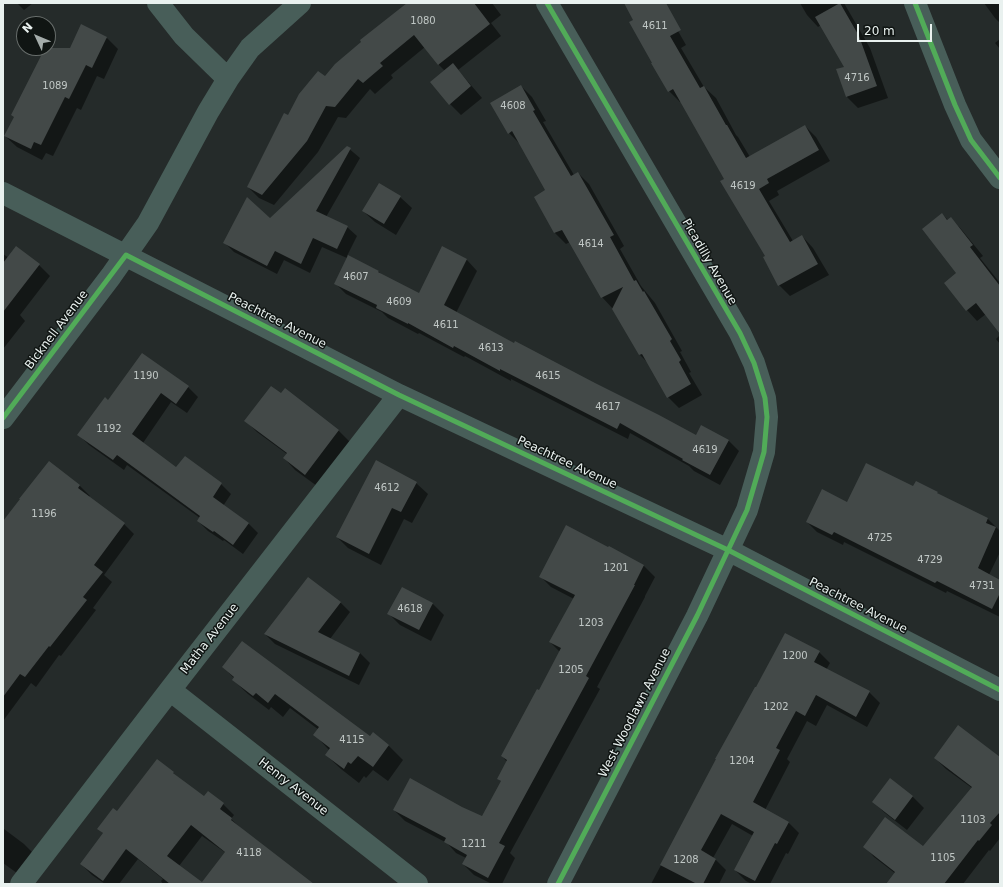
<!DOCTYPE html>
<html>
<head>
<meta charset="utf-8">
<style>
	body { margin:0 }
	#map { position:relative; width:1003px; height:887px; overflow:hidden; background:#252b2a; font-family:"DejaVu Sans",sans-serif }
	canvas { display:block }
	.frame { position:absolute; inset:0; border:4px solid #e9f1ef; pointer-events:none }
	.north { position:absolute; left:16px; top:16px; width:40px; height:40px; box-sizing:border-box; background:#101513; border:1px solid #676d6b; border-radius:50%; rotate:314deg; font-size:11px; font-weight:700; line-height:16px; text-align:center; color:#e9f1ef }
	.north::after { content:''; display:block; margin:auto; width:14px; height:18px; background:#a4acaa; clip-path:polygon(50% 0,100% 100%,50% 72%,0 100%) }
	.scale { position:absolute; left:857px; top:24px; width:75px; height:18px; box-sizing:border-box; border:2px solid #e9f1ef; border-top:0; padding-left:5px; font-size:12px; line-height:14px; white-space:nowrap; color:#e9f1ef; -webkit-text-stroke:3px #101513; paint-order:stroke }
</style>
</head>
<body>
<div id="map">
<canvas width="1003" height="887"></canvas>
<div class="frame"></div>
<div class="north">N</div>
<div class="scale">20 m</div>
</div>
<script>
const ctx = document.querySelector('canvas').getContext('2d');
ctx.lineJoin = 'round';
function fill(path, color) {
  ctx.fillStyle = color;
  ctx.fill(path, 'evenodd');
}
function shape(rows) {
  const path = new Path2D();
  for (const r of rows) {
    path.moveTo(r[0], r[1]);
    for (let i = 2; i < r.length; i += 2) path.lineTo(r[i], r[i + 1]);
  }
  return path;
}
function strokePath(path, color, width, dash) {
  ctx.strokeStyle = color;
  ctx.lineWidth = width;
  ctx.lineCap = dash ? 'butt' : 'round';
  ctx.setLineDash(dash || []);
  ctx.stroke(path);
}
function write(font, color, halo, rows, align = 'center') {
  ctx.font = font + ' "DejaVu Sans",sans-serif';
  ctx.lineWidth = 3;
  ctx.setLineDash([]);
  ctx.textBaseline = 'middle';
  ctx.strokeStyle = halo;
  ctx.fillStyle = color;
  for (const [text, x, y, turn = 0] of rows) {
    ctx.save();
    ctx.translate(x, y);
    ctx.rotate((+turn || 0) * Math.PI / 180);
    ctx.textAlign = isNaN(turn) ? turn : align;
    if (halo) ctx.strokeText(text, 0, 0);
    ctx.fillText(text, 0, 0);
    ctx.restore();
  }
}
const shadow = shape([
	[17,3,33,3,24,10],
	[409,3,492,3,501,15,491,23,501,36,458,70,482,98,461,115,450,104,445,71,439,65,425,47,391,75,393,78,375,94,370,89,346,118,338,117,318,152,274,205,259,198,248,187,288,116,325,77],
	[625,3,662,3,686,45,681,48,704,87,716,98,736,135,738,137,750,157,805,126,816,137,830,161,777,191,779,195,769,201,793,241,802,236,813,248,829,275,790,296,779,285,766,257,725,180,681,102,680,102,669,91,635,20],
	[800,3,844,3,870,48,888,98,858,108,847,97,845,67,821,25,818,27,807,15],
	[984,3,1000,3,1000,23,995,18],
	[107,38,118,49,104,79,97,76,81,110,77,108,53,156,46,153,42,160,17,147,5,136,65,59],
	[1000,39,1000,49,995,43],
	[521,86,532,97,546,121,543,122,574,175,578,173,589,184,624,246,620,249,641,286,655,303,682,351,680,352,691,372,689,373,702,395,679,408,668,397,649,364,640,355,613,309,602,297,570,242,566,244,555,233,536,197,547,191,520,144,509,133],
	[347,147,360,158,326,217,347,227,357,236,347,256,378,271,383,276,419,295,443,248,467,260,477,271,456,313,515,344,696,436,728,440,739,451,720,485,694,471,689,466,630,433,628,439,511,379,511,381,465,356,464,357,419,333,418,334,388,318,382,312,346,294,335,283,347,258,322,247,310,273,284,260,277,274,234,252,225,243,270,220],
	[400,197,412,208,396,235,375,222,363,211],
	[942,214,948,220,951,218,961,229,983,256,980,258,1000,283,1000,332,986,314,977,321,967,310],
	[3,254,9,258,39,265,50,276,20,315,25,321,3,349],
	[1000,335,1000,344,996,339],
	[188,387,198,397,187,413,171,402,143,443,176,469,221,484,231,494,223,506,248,523,258,533,243,554,224,540,223,541,208,531,198,521,200,518,127,465,124,470,89,445,79,435,109,401],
	[246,421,338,430,350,442,317,486,295,470,284,458,287,454,257,432],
	[49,462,80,486,90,496,88,498,124,524,134,534,104,575,112,582,93,608,96,610,61,656,59,655,36,687,31,683,3,721,3,523],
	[416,483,428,494,412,523,404,519,381,565,348,548,337,537],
	[914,487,937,493,939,495,988,519,998,529,1000,532,1000,552,989,575,1000,581,1000,617,947,591,946,593,844,542,843,545,817,532,807,522,848,503],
	[609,548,644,566,655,577,645,596,645,597,597,687,600,689,510,853,515,858,502,884,492,884,474,875,463,864,466,858,456,853,447,843,405,821,394,810,462,808,482,817,502,782,498,779,507,762,502,756,539,692,560,652,550,642,574,599,551,587,540,576],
	[340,602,350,612,330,639,360,653,370,663,359,685,275,644,265,634],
	[433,604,444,615,431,641,400,625,389,614],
	[785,634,819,652,830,663,826,670,869,692,880,703,867,727,827,705,816,726,807,721,787,759,790,762,765,810,788,822,799,833,788,854,786,853,770,884,752,884,746,881,735,870,753,836,732,824,713,858,715,859,726,870,719,884,651,884,717,760],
	[223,667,371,738,373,734,389,746,403,760,388,781,373,770,366,778,364,776,359,783,341,769,326,755,329,750,315,735,319,730,290,708,283,717,271,707,269,710,248,694,233,680,234,678],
	[935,758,1000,759,1000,838,990,851,989,850,963,884,887,884,896,874,874,857,864,846,923,847,972,788,946,769],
	[157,760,204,798,208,792,223,804,234,815,231,819,243,830,311,884,163,884,161,881,163,879,138,859,119,884,105,884,92,875,81,864,104,834,99,829,117,812],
	[202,836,226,853,202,884,179,866],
	[890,779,913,797,924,808,907,830,885,813,873,802],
	[4,829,24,844,36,856,21,876,3,863,3,830]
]);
const building = shape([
	[407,3,474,3,490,24,438,65,414,35,380,63,383,66,363,83,358,79,335,107,326,106,307,141,262,195,247,187,284,113,288,115,299,94,318,71,325,76,335,64,361,42,360,40],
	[624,3,666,3,681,30,670,36,700,88,704,86,726,125,727,125,746,158,805,125,819,150,767,179,769,183,759,189,790,242,802,235,818,264,778,286,763,257,765,256,720,181,724,179,673,89,668,92,651,63,652,63,629,22,633,20],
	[840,3,859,36,877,86,846,97,836,69,844,67,815,17],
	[81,24,107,37,92,68,86,65,69,99,65,97,41,145,34,142,31,149,4,136,14,117,11,115,45,48,70,48],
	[453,63,471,86,449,105,430,82],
	[521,85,535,110,533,111,571,176,578,172,614,235,610,237,634,281,636,280,643,292,644,291,672,339,670,341,681,360,679,362,691,384,667,398,642,354,639,355,612,309,623,287,601,298,562,230,554,233,534,197,545,190,512,131,508,134,490,103],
	[347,146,351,148,316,211,348,226,337,249,313,238,301,264,275,251,267,266,223,243,247,197,270,218],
	[379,183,401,196,384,224,362,211],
	[942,213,947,220,951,217,973,245,970,247,1000,286,1000,334,976,303,966,311,944,283,956,273,922,229],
	[16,246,40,264,3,312,3,263],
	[442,246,467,259,444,305,514,343,515,341,595,383,659,415,696,435,701,425,729,440,710,475,682,460,683,459,620,423,617,429,500,369,500,371,454,346,453,348,408,323,408,324,376,308,377,305,334,284,348,255,379,271,378,272,419,293],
	[142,353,189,386,176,404,161,393,132,434,176,467,185,456,222,483,213,497,249,523,233,545,214,531,213,532,197,521,200,516,117,455,113,460,77,435,105,397,108,400],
	[271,386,281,393,285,388,339,430,305,475,283,458,287,453,244,421],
	[376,460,417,482,401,512,392,508,369,554,336,537],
	[49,461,80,485,78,488,125,523,94,565,103,572,83,597,87,600,50,647,49,646,25,677,20,674,3,697,3,521,20,499,19,499],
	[866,463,913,486,916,481,938,492,937,493,988,518,986,523,996,527,978,568,1000,580,1000,593,992,609,937,581,935,583,834,532,832,535,806,522,822,489,847,502],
	[566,525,608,547,609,546,644,565,634,585,635,585,586,676,589,678,499,843,505,846,488,878,462,864,467,855,444,842,446,838,393,810,410,778,462,807,482,816,501,781,497,779,507,760,501,756,537,689,539,690,561,648,549,642,575,595,539,577],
	[308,577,341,602,318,632,360,653,349,676,264,634],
	[402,587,433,603,419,630,387,614],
	[785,633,820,651,814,662,870,691,856,717,816,695,805,716,796,711,776,748,780,750,753,802,789,822,777,844,775,843,755,881,734,870,754,832,721,814,701,850,716,859,703,884,697,884,660,865,716,759,715,759,755,687,756,687],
	[242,641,370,736,373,732,389,745,373,767,358,756,351,764,348,762,344,769,325,755,330,748,313,735,319,727,275,694,268,703,256,693,253,696,232,680,234,677,222,667],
	[958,725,1000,757,1000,812,990,823,992,825,979,841,978,840,944,884,886,884,895,872,863,847,885,817,923,846,972,787,934,758],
	[157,759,174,772,173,773,204,796,208,791,224,803,220,809,232,818,231,820,314,884,170,884,126,849,103,881,80,864,103,833,97,829,113,808,117,811],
	[191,825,225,852,202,882,167,856],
	[890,778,913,796,895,820,872,802]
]);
const minor = shape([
	[158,3,184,36,228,79],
	[547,3,740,333,754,363,765,398,767,417,764,452,747,510,697,616,558,884],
	[915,3,955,105,971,140,1000,178],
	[3,193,399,395,728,550,1000,690],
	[3,418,111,276,148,223,208,112,228,79,250,48,300,3],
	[170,690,417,884],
	[21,884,170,690,399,395]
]);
const cycleway = shape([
	[547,3,740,333,754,363,765,398,767,417,764,452,747,510,697,616,558,884],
	[915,3,955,105,971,140,1000,178],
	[3,418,126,255,399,395,728,550,1000,690]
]);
const numberNames = [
	["1080",423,21],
	["4611",655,26],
	["4716",857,78],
	["1089",55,86],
	["4608",513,106],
	["4619",743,186],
	["4614",591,244],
	["4607",356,277],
	["4609",399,302],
	["4611",446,325],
	["4613",491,348],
	["1190",146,376],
	["4615",548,376],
	["4617",608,407],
	["1192",109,429],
	["4619",705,450],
	["4612",387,488],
	["1196",44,514],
	["4725",880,538],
	["4729",930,560],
	["1201",616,568],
	["4731",982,586],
	["4618",410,609],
	["1203",591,623],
	["1200",795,656],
	["1205",571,670],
	["1202",776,707],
	["4115",352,740],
	["1204",742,761],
	["1103",973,820],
	["1211",474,844],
	["4118",249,853],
	["1105",943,858],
	["1208",686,860]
];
const streetNames = [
	["Picadilly Avenue",709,262,60],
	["Peachtree Avenue",277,321,27],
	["Bicknell Avenue",57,330,-53],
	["Peachtree Avenue",567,463,25],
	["Peachtree Avenue",858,606,27],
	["Matha Avenue",210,639,-52],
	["West Woodlawn Avenue",635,713,-63],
	["Henry Avenue",293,787,38]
];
fill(shadow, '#0007');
fill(building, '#434948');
strokePath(minor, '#485e59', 22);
strokePath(cycleway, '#51ab58', 5);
write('10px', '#c0c7c5', null, numberNames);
write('12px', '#e9f1ef', '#101513', streetNames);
</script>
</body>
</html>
